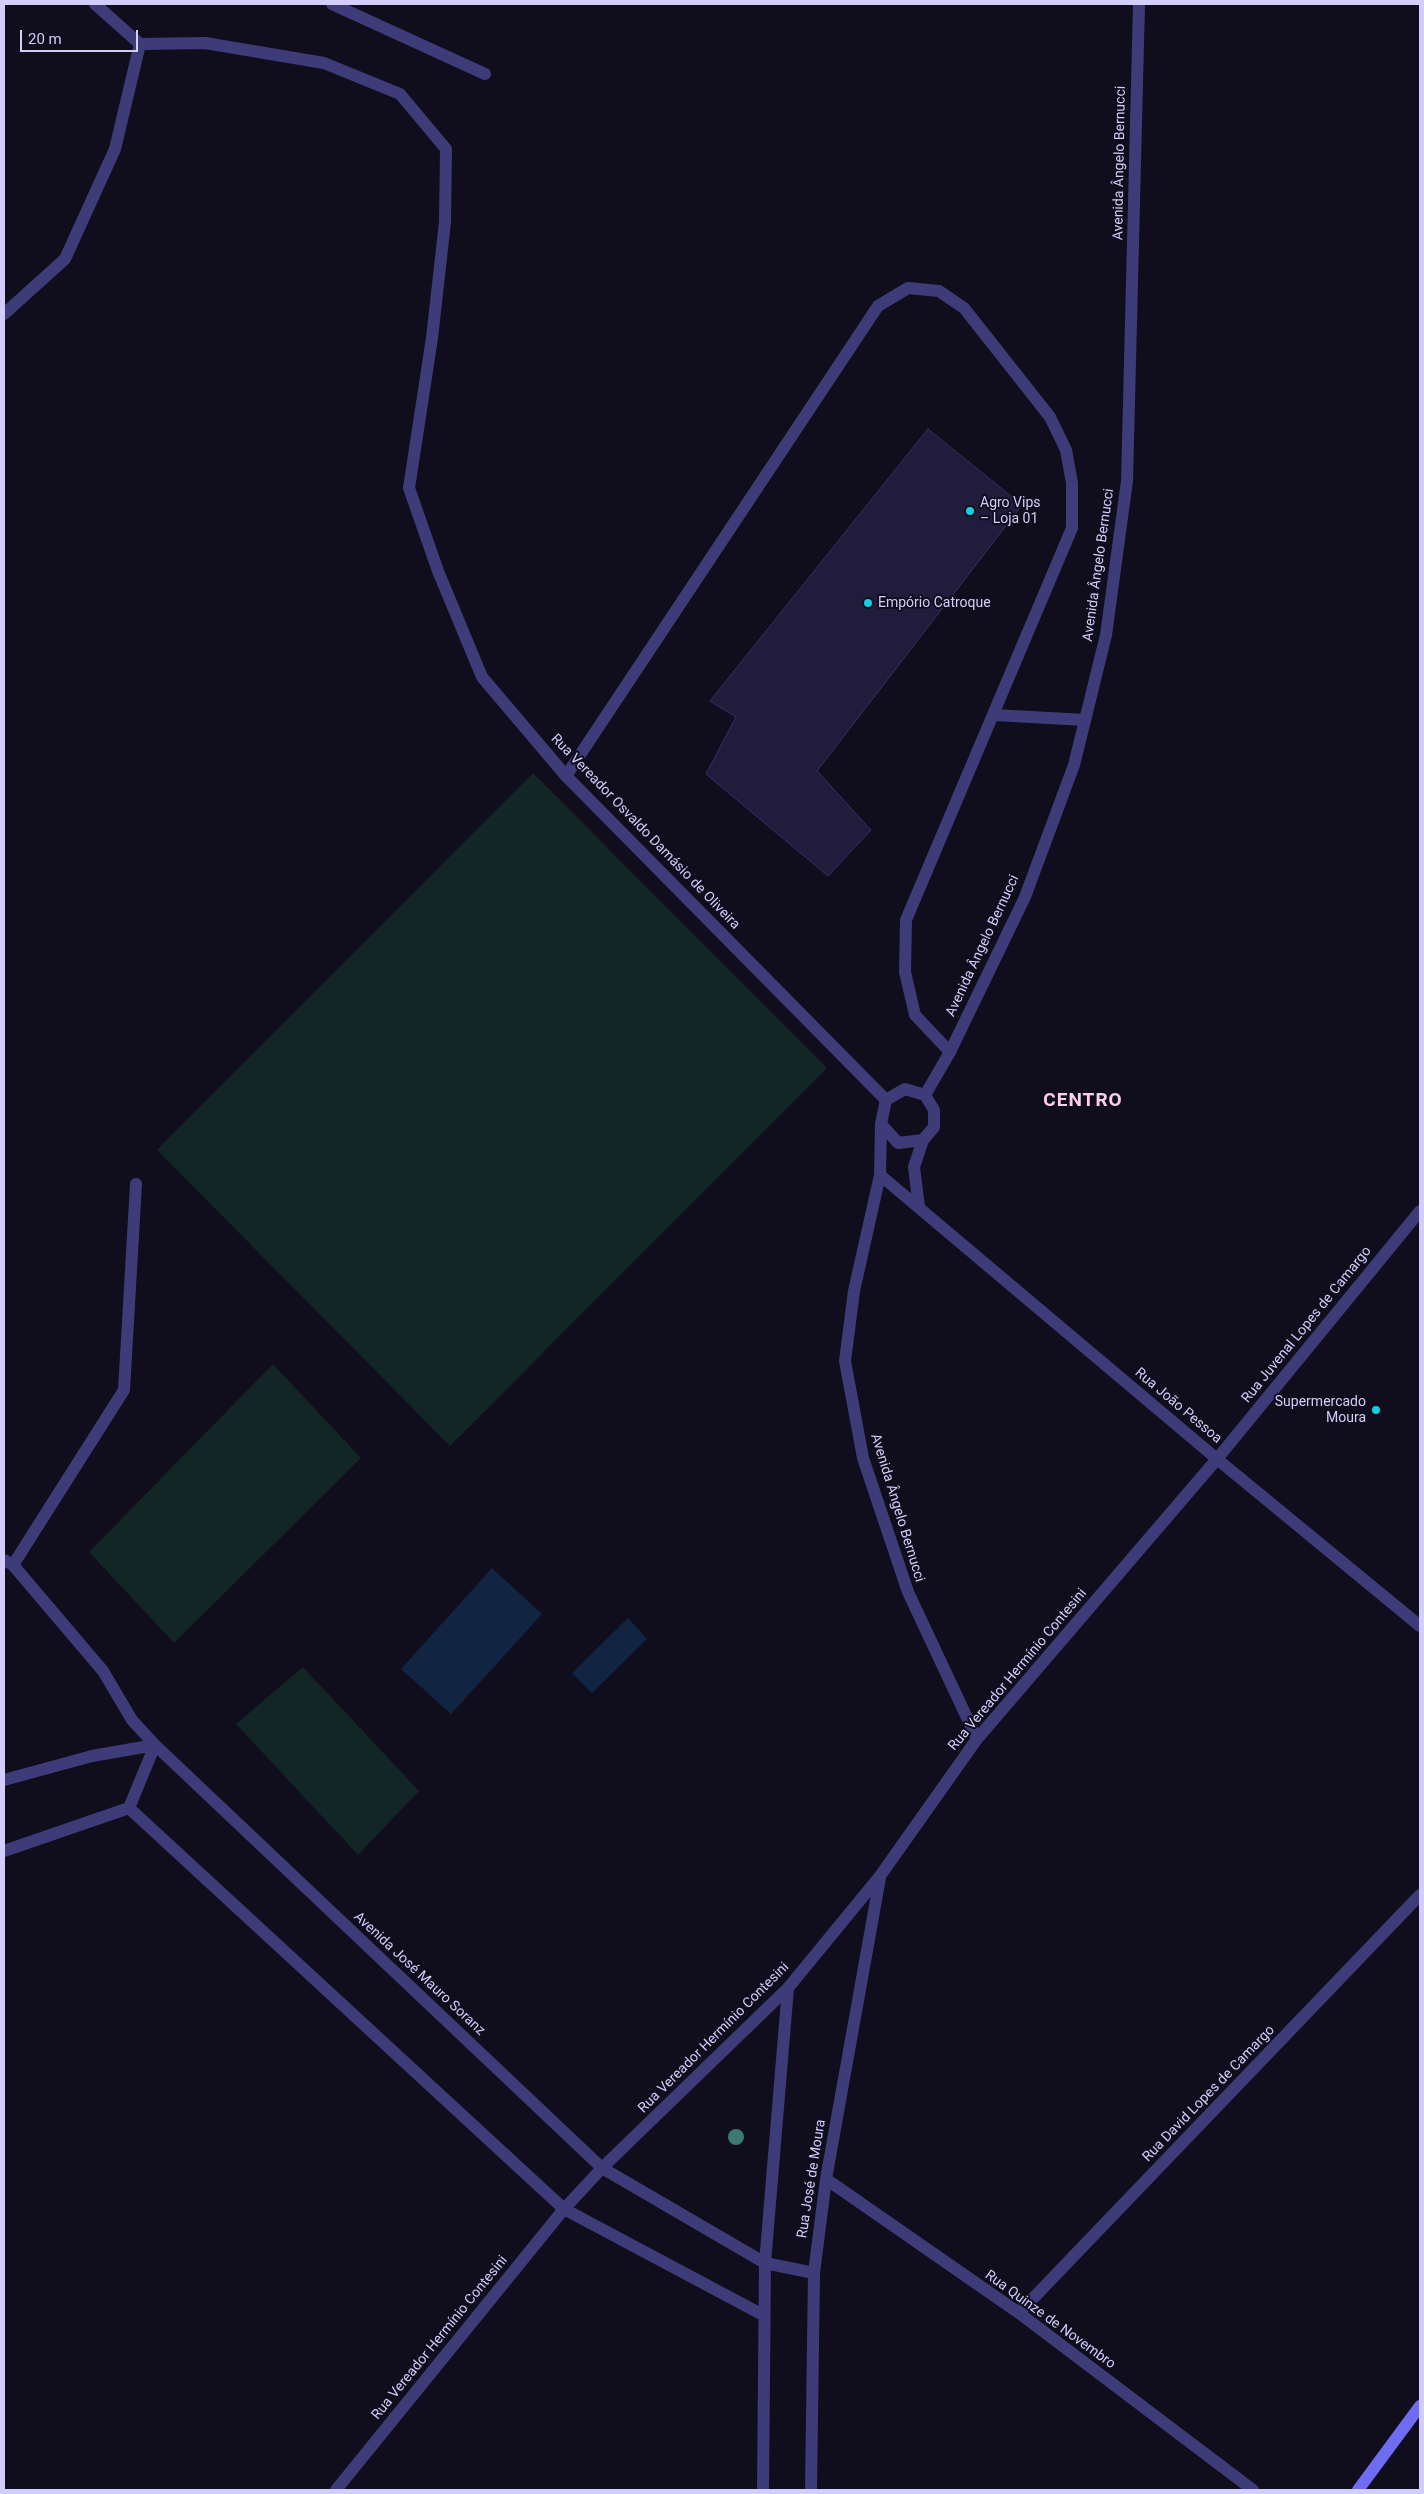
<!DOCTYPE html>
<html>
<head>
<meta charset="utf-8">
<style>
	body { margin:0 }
	#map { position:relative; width:1424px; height:2494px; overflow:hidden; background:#100d1d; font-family:Roboto,sans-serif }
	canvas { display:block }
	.frame { position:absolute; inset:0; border:5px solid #d2cdfb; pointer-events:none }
	.scale { position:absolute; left:20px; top:30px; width:118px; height:22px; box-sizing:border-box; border:2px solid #d2cdfb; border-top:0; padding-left:6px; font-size:15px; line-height:18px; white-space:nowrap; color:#d2cdfb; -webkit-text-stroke:4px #100d1d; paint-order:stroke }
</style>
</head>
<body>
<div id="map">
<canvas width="1424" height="2494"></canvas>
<div class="frame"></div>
<div class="scale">20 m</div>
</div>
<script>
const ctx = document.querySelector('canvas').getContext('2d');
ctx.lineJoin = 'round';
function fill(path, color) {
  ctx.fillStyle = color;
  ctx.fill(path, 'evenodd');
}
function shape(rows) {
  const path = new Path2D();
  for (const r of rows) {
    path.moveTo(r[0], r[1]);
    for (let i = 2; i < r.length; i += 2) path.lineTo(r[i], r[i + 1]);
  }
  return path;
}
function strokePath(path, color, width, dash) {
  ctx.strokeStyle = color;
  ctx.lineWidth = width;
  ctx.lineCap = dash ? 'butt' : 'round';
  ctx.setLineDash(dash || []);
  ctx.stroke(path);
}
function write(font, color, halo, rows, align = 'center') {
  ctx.font = font + ' Roboto,sans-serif';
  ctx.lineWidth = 4;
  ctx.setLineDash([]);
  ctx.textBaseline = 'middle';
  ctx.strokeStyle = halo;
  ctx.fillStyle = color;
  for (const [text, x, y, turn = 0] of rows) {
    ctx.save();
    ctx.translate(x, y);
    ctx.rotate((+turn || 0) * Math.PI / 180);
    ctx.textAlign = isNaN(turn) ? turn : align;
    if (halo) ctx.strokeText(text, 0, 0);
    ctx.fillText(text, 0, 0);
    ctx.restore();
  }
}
const green = shape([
	[533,773,827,1068,450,1446,157,1150],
	[273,1364,361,1458,174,1643,89,1552],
	[303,1667,419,1791,358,1855,236,1724]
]);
const water = shape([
	[492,1568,542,1614,451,1714,401,1669],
	[628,1618,647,1639,592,1693,572,1673]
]);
const building = shape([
	[928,429,1022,505,817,771,871,830,828,876,706,774,736,717,710,701,928,429]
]);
const lane = shape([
	[994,715,1085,720],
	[566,776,878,306,908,288,939,291,964,308,1050,417,1066,450,1072,483,1072,528,906,920,905,972,915,1015,950,1052]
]);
const street = shape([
	[95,4,140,44,205,43,324,63,400,94,446,149,445,222,432,338,409,488,438,571,482,677,566,776,886,1100],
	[332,4,485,74],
	[4,314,65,259,115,149,140,44],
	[925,1095,950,1052,1025,897,1074,765,1106,635,1127,481,1139,4],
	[881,1124,898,1143,923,1140,934,1127,934,1110,925,1095,905,1089,886,1100,881,1124,880,1175,854,1291,845,1361,863,1458,908,1592,977,1739],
	[880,1175,1217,1459,1420,1626],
	[919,1207,914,1167,923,1140],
	[4,1560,13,1565,103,1671,132,1720,155,1745,129,1808],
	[13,1565,124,1390,136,1184],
	[4,1780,92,1756,155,1745,602,2168,765,2263,814,2273],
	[4,1851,129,1808,564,2209,763,2315],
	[826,2179,1019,2313,1253,2490],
	[1019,2313,1420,1895],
	[336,2490,564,2209,602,2168,788,1988,880,1876,977,1739,1217,1459,1420,1211],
	[763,2490,765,2263,788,1988],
	[811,2490,814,2273,826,2179,880,1878]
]);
const secondary = shape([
	[1358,2490,1420,2406]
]);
const trees = [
	[736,2137]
];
const markers = [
	[970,511,5,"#13cfe1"],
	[868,603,5,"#13cfe1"],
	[1376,1410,5,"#13cfe1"]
];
const streetNames = [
	["Avenida Ângelo Bernucci",1120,163,-89],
	["Avenida Ângelo Bernucci",1099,565,-82],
	["Rua Vereador Osvaldo Damásio de Oliveira",645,832,46],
	["Avenida Ângelo Bernucci",983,946,-65],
	["Rua Juvenal Lopes de Camargo",1307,1325,-51],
	["Rua João Pessoa",1178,1406,40],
	["Avenida Ângelo Bernucci",897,1508,73],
	["Rua Vereador Hermínio Contesini",1018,1670,-50],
	["Avenida José Mauro Soranz",419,1974,43],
	["Rua Vereador Hermínio Contesini",714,2038,-45],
	["Rua David Lopes de Camargo",1209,2094,-46],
	["Rua José de Moura",812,2179,-81],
	["Rua Quinze de Novembro",1050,2320,36],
	["Rua Vereador Hermínio Contesini",440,2338,-51]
];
const poiNames = [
	["Agro Vips",980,503],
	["– Loja 01",980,519],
	["Empório Catroque",878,603],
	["Supermercado",1366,1402,"right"],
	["Moura",1366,1418,"right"]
];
const districtNames = [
	["CENTRO",1083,1101]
];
fill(green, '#112625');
fill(water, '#112542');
fill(building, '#211b3c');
strokePath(building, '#392f66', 1);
strokePath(lane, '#3e3c78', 12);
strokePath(street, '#3e3c78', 12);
strokePath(secondary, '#6e6cf3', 12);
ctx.fillStyle = '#3c7a71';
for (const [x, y] of trees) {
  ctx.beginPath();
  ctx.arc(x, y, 8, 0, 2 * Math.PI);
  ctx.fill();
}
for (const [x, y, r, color] of markers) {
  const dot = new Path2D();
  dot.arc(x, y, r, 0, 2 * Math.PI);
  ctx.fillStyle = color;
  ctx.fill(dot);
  strokePath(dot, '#100d1d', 2);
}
write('14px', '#d2cdfb', '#100d1d', streetNames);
write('14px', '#d2cdfb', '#100d1d', poiNames, 'left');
ctx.letterSpacing = '1px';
write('bold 19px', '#fbcfeb', '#100d1d', districtNames);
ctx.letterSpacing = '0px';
</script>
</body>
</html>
